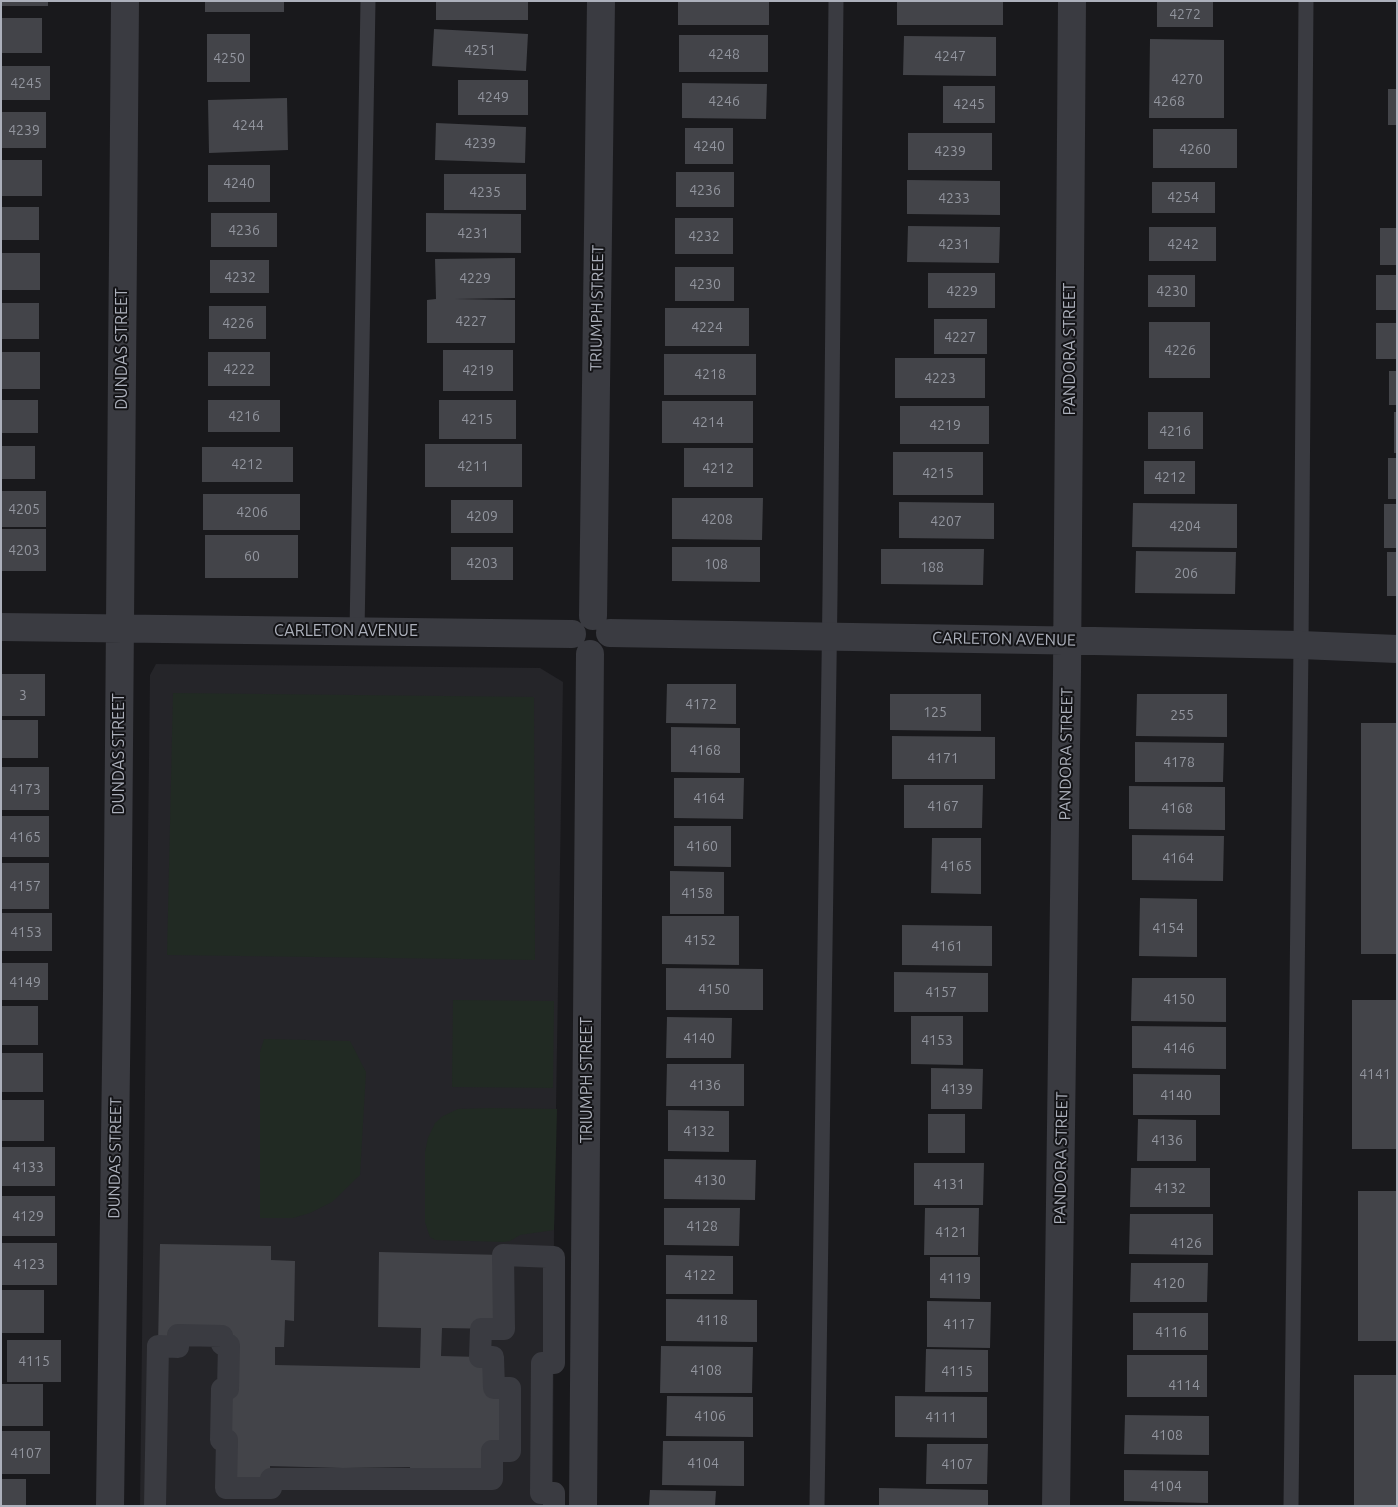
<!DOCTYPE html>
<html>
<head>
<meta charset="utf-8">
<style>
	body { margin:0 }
	#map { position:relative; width:1398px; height:1507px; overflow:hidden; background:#19191c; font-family:Ubuntu,sans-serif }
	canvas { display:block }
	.frame { position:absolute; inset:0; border:2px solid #acb0bb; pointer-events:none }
</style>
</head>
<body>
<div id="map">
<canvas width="1398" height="1507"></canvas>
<div class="frame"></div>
</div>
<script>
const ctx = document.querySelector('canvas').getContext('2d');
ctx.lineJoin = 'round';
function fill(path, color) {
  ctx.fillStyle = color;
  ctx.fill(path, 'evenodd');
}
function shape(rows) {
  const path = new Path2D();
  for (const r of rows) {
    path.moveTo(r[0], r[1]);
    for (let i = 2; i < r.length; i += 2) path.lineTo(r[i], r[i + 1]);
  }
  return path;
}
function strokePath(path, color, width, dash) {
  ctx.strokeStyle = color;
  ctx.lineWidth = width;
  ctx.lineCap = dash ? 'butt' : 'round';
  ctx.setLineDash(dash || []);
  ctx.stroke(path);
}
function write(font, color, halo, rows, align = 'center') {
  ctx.font = font + ' Ubuntu,sans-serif';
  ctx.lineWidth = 4;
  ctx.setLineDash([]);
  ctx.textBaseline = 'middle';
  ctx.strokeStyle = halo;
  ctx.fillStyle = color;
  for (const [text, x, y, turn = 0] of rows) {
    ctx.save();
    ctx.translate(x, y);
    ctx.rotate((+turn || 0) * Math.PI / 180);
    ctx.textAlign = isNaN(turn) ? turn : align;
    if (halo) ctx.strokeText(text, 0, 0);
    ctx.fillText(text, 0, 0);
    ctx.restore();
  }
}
const built = shape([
	[156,664,540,668,563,682,554,1230,553,1506,140,1506,150,675]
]);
const green = shape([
	[173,693,534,697,535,960,167,955],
	[453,1000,554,1001,553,1088,452,1087],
	[264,1039,350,1041,366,1072,360,1175,332,1202,310,1213,293,1218,260,1218,260,1052],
	[491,1108,557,1109,554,1230,520,1235,510,1241,504,1242,435,1240,430,1237,425,1222,425,1152,428,1138,435,1123,443,1116,458,1109]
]);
const building = shape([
	[1,1,48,1,48,6,1,6],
	[205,1,284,1,284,12,205,12],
	[436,1,528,1,528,20,436,20],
	[678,1,769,1,769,25,678,25],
	[897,1,1003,1,1003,25,897,25],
	[1157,1,1213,1,1213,27,1157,27],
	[1,18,42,18,42,53,1,53],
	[434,29,528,34,526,71,432,66],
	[207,34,250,34,250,82,207,82],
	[679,35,768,35,768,72,679,72],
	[904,36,996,37,996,76,903,75],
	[1150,39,1224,40,1224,118,1149,118],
	[1,66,50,66,50,100,1,100],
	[458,80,528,80,528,115,458,115],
	[682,83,767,84,766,119,682,118],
	[943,86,995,86,995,123,943,123],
	[1388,89,1397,89,1397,125,1388,125],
	[287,98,288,150,209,153,208,100],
	[1,112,46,112,46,148,1,148],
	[436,123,526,127,525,163,435,160],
	[685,128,733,128,733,164,685,164],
	[1153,129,1237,129,1237,168,1153,168],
	[908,133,992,133,992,170,908,170],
	[1,160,42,160,42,196,1,196],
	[208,165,270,165,270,202,208,202],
	[676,172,734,172,734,207,676,207],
	[444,174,526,174,526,210,444,210],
	[907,180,1000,181,1000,215,907,214],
	[1152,182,1215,182,1215,213,1152,213],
	[1,207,39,207,39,240,1,240],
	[211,213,277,213,277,247,211,247],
	[426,213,521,214,521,253,426,252],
	[675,218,733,218,733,254,675,254],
	[908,226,1000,227,999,263,907,262],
	[1149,227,1216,227,1216,261,1149,261],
	[1380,228,1397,228,1397,265,1380,265],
	[1,253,40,253,40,290,1,290],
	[515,258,515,298,455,299,515,300,515,343,427,343,427,300,436,299,435,259],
	[210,260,269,260,269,293,210,293],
	[675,267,734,267,734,301,675,301],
	[928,273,995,273,995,308,928,308],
	[1148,275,1195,275,1195,307,1148,307],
	[1376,275,1397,275,1397,310,1376,310],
	[1,303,39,303,39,339,1,339],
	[209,306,266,306,266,339,209,339],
	[665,308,749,308,749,346,665,346],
	[934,319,987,319,987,354,934,354],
	[1149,322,1210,322,1210,378,1149,378],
	[1376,323,1397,323,1397,359,1376,359],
	[443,350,513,350,513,391,443,391],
	[1,352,40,352,40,389,1,389],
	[208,352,270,352,270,386,208,386],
	[664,354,756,354,756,395,664,395],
	[895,358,985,358,985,398,895,398],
	[1389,371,1397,371,1397,405,1389,405],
	[1,400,38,400,38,433,1,433],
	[208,400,280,400,280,432,208,432],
	[439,400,516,400,516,439,439,439],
	[662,401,753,401,753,443,662,443],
	[900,406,989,406,989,444,900,444],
	[1148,412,1203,412,1203,449,1148,449],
	[1394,412,1397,412,1397,453,1394,453],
	[425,444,522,444,522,487,425,487],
	[1,446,35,446,35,479,1,479],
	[202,447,293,447,293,482,202,482],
	[684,448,753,448,753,487,684,487],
	[893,452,983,452,983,495,893,495],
	[1388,458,1397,458,1397,499,1388,499],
	[1144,461,1195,461,1195,494,1144,494],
	[1,491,46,491,46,527,1,527],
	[203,494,300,494,300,530,203,530],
	[672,498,763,498,762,540,672,539],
	[451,500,513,500,513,533,451,533],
	[899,502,994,503,994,539,899,538],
	[1133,503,1237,504,1237,548,1132,547],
	[1384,504,1397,504,1397,548,1384,548],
	[1,529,46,529,46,571,1,571],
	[205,535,298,535,298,578,205,578],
	[451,547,513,547,513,580,451,580],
	[672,547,760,547,760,582,672,581],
	[881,549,984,549,983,585,881,584],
	[1136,551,1236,552,1235,594,1135,593],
	[1387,552,1397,552,1397,596,1387,596],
	[1,674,45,674,45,716,1,716],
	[667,684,736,684,736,724,666,723],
	[890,694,981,694,981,731,890,730],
	[1137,694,1227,694,1227,737,1136,736],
	[1,720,38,720,38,758,1,758],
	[1361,723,1397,723,1397,954,1361,954],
	[671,727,740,728,740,773,671,772],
	[892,736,995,737,995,779,892,779],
	[1135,742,1224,743,1223,782,1135,782],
	[1,767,49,767,49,810,1,810],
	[674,778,744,778,743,819,674,818],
	[904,785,983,785,982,828,904,828],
	[1129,786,1225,787,1225,830,1129,829],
	[1,816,49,816,49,857,1,857],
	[674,826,731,826,731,867,674,866],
	[1132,835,1224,836,1223,881,1132,880],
	[932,838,981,838,981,894,931,893],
	[1,863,49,863,49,909,1,909],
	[670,871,724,872,724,914,670,914],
	[1140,898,1197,899,1197,957,1139,956],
	[1,913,52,913,52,951,1,951],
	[662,916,739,916,739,965,662,964],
	[902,925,992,926,992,966,902,965],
	[1,963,48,963,48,1000,1,1000],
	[666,968,763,969,763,1010,666,1010],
	[894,972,988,973,988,1012,894,1012],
	[1132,978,1226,978,1226,1022,1131,1021],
	[1352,1000,1397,1000,1397,1149,1352,1149],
	[1,1006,38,1006,38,1045,1,1045],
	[911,1016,963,1016,963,1065,911,1064],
	[667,1017,732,1018,731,1058,666,1058],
	[1132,1026,1226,1027,1226,1069,1132,1068],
	[1,1053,43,1053,43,1092,1,1092],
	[667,1064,744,1064,744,1106,666,1106],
	[931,1068,983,1069,982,1109,931,1109],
	[1133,1074,1220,1075,1220,1115,1133,1115],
	[1,1100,44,1100,44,1141,1,1141],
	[668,1110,729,1111,729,1152,668,1151],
	[928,1114,965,1114,965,1153,928,1153],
	[1138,1119,1196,1120,1196,1161,1137,1161],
	[1,1147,55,1147,55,1186,1,1186],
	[664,1159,756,1160,755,1200,664,1199],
	[914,1163,984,1163,983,1205,914,1205],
	[1131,1168,1210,1168,1210,1207,1130,1207],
	[1358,1191,1397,1191,1397,1341,1358,1341],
	[1,1196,55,1196,55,1236,1,1236],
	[664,1208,740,1208,739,1246,664,1245],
	[925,1208,979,1208,978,1255,924,1255],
	[1130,1214,1213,1214,1213,1255,1129,1254],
	[1,1243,57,1243,57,1285,1,1285],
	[160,1244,271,1246,271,1260,295,1261,294,1321,285,1320,284,1347,275,1347,275,1365,420,1368,421,1328,378,1327,379,1252,503,1255,504,1329,442,1328,441,1356,480,1357,510,1388,492,1479,411,1479,410,1467,343,1468,270,1466,271,1488,226,1488,229,1345,158,1346],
	[666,1255,733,1256,733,1294,666,1294],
	[930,1257,980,1257,980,1299,930,1298],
	[1131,1263,1208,1263,1207,1302,1130,1302],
	[1,1290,44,1290,44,1333,1,1333],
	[666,1299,757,1300,757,1342,666,1341],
	[927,1301,991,1302,990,1348,927,1347],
	[1133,1313,1208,1313,1208,1350,1133,1350],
	[7,1340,61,1340,61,1382,7,1382],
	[661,1346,753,1347,752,1393,660,1393],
	[926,1349,988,1350,988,1392,925,1392],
	[1127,1355,1207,1355,1207,1397,1127,1397],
	[1354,1375,1397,1375,1397,1506,1354,1506],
	[1,1384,43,1384,43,1426,1,1426],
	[667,1396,753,1397,753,1437,666,1436],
	[895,1396,987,1397,987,1438,895,1437],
	[1125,1415,1209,1416,1209,1455,1124,1454],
	[1,1431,50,1431,50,1474,1,1474],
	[663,1441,744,1441,744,1486,662,1485],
	[927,1444,988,1444,987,1484,926,1484],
	[1124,1470,1208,1471,1208,1503,1124,1501],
	[1,1479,26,1479,26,1506,1,1506],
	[879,1488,988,1490,988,1506,879,1506],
	[650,1490,716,1491,715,1506,649,1506]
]);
const service = shape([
	[357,632,368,1],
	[817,1506,830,596,836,1],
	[1291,1506,1301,645,1306,1]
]);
const pedestrian = shape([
	[155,1506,158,1346,178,1347,178,1335,222,1336,222,1344,229,1345,228,1389,222,1389,221,1440,227,1440,226,1488,271,1488,271,1479,492,1479,492,1451,510,1451,510,1388,494,1388,493,1357,480,1357,481,1329,504,1329,503,1255,554,1257,554,1363,542,1363,541,1493,554,1493,554,1506]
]);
const minor = shape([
	[593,616,601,1],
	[1,627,572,634],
	[610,633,1094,641,1301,645,1397,649],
	[110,1506,117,993,125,1],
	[583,1506,590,654],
	[1056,1506,1067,672,1072,1]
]);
const numberNames = [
	["4272",1185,14],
	["4251",480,50],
	["4248",724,54],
	["4247",950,56],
	["4250",229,58],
	["4270",1187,79],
	["4245",26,83],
	["4249",493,97],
	["4246",724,101],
	["4268",1169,101],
	["4245",969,104],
	["4244",248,125],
	["4239",24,130],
	["4239",480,143],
	["4240",709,146],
	["4260",1195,149],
	["4239",950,151],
	["4240",239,183],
	["4236",705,190],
	["4235",485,192],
	["4254",1183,197],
	["4233",954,198],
	["4236",244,230],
	["4231",473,233],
	["4232",704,236],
	["4231",954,244],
	["4242",1183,244],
	["4232",240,277],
	["4229",475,278],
	["4230",705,284],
	["4229",962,291],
	["4230",1172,291],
	["4227",471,321],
	["4226",238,323],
	["4224",707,327],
	["4227",960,337],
	["4226",1180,350],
	["4222",239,369],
	["4219",478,370],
	["4218",710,374],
	["4223",940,378],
	["4216",244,416],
	["4215",477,419],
	["4214",708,422],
	["4219",945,425],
	["4216",1175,431],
	["4212",247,464],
	["4211",473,466],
	["4212",718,468],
	["4215",938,473],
	["4212",1170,477],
	["4205",24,509],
	["4206",252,512],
	["4209",482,516],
	["4208",717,519],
	["4207",946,521],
	["4204",1185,526],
	["4203",24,550],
	["60",252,556],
	["4203",482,563],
	["108",716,564],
	["188",932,567],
	["206",1186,573],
	["3",23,695],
	["4172",701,704],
	["125",935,712],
	["255",1182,715],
	["4168",705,750],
	["4171",943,758],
	["4178",1179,762],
	["4173",25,789],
	["4164",709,798],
	["4167",943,806],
	["4168",1177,808],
	["4165",25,837],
	["4160",702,846],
	["4164",1178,858],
	["4165",956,866],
	["4157",25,886],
	["4158",697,893],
	["4154",1168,928],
	["4153",26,932],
	["4152",700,940],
	["4161",947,946],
	["4149",25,982],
	["4150",714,989],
	["4157",941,992],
	["4150",1179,999],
	["4140",699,1038],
	["4153",937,1040],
	["4146",1179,1048],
	["4141",1375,1074],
	["4136",705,1085],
	["4139",957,1089],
	["4140",1176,1095],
	["4132",699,1131],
	["4136",1167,1140],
	["4133",28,1167],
	["4130",710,1180],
	["4131",949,1184],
	["4132",1170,1188],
	["4129",28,1216],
	["4128",702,1226],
	["4121",951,1232],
	["4126",1186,1243],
	["4123",29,1264],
	["4122",700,1275],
	["4119",955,1278],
	["4120",1169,1283],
	["4118",712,1320],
	["4117",959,1324],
	["4116",1171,1332],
	["4115",34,1361],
	["4108",706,1370],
	["4115",957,1371],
	["4114",1184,1385],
	["4106",710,1416],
	["4111",941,1417],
	["4108",1167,1435],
	["4107",26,1453],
	["4104",703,1463],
	["4107",957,1464],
	["4104",1166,1486]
];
const streetNames = [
	["TRIUMPH STREET",597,308,-89],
	["DUNDAS STREET",122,349,-90],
	["PANDORA STREET",1070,349,-90],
	["CARLETON AVENUE",346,631],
	["CARLETON AVENUE",1004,639,1],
	["DUNDAS STREET",119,754,-90],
	["PANDORA STREET",1066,754,-89],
	["TRIUMPH STREET",587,1080,-90],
	["DUNDAS STREET",115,1158,-89],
	["PANDORA STREET",1061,1158,-89]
];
fill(built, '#252529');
fill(green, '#212a23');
fill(building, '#434449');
strokePath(service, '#3a3b41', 15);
strokePath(pedestrian, '#3a3b41', 22);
strokePath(minor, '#3a3b41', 28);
write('14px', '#92959e', null, numberNames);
write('16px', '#acb0bb', '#141417', streetNames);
</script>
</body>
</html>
